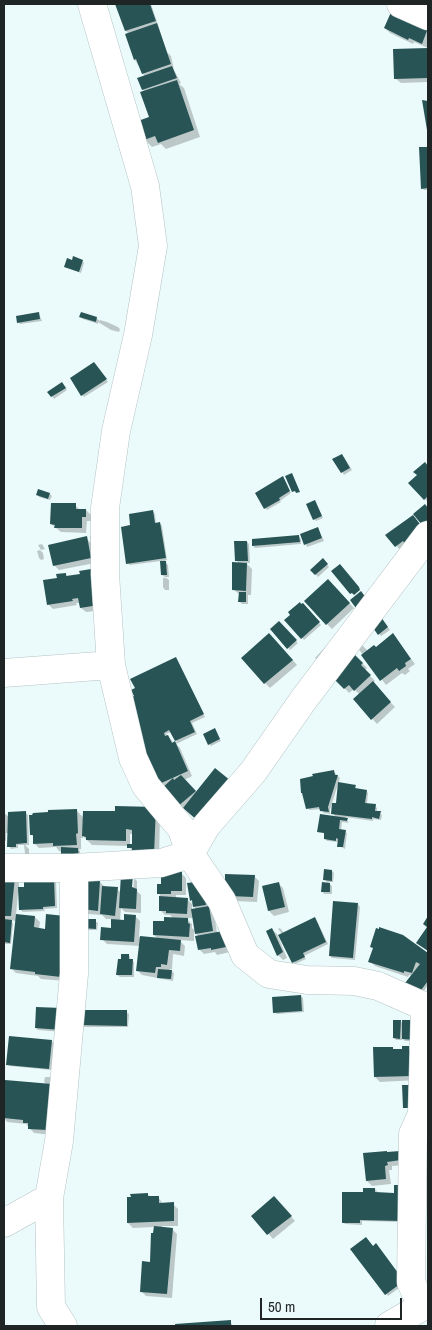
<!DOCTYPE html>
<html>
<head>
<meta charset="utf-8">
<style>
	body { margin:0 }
	#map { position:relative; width:432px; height:1330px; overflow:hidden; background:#ebfbfb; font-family:"Archivo Narrow",sans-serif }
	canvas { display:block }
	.frame { position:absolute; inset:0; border:5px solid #1f2525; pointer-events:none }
	.scale { position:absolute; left:260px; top:1298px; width:142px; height:22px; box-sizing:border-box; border:2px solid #1f2525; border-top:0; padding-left:6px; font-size:15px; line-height:18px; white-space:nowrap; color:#1f2525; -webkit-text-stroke:4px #ebfbfb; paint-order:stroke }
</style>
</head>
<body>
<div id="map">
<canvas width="432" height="1330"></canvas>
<div class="frame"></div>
<div class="scale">50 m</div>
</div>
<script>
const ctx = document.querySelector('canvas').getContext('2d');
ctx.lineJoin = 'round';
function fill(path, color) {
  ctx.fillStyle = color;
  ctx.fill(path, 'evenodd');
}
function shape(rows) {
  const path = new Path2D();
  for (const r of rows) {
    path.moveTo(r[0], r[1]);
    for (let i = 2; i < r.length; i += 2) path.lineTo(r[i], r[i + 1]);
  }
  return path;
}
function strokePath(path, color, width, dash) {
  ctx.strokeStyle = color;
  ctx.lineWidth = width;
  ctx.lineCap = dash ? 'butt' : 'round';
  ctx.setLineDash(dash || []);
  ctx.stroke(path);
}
const shadow = shape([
	[117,4,151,4,167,52,171,56,174,70,181,83,179,84,184,88,200,137,166,149,161,144,152,147,145,140,150,118,145,92,143,90,145,77,135,60,126,35,129,34,126,31],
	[385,28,428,29,428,48,414,42,413,44,390,33],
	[428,49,428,82,401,83,396,79,394,50],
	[428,148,428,190,424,190,422,188,421,149],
	[82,261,84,263,81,273,65,267],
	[39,314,42,321,20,324,18,322],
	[80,317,96,318,100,321,100,320,107,322,118,327,120,329,119,332,111,330,98,322,98,324,83,319],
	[96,366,108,382,84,397,82,395],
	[64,386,67,390,54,399,49,392],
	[344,457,352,470,344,475,334,459],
	[425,463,428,467,428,502,410,483,418,475],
	[283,477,291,493,280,501,281,502,267,510,265,508],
	[39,490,50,494,52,496,50,500,39,497,37,494],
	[315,501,323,518,316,521,314,519],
	[75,505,80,510,86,510,91,515,91,521,87,521,86,533,61,532,51,524],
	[153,511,155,514,156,524,160,523,162,526,167,560,164,561,168,565,169,577,165,577,169,580,169,590,165,590,163,587,163,578,166,578,162,575,161,561,130,565,127,563,132,527],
	[417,521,401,551,387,535],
	[318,528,324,541,307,547,301,534],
	[95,535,95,563,59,570,54,565,86,538,91,543,90,536],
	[298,536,301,539,301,544,255,548,253,546],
	[247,542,249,544,250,563,246,563,252,569,251,595,248,595,248,604,242,604,239,601,240,595,234,590,239,564,236,560],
	[42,544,45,549,41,550,38,545],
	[40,550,43,553,44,559,41,560,39,558,37,551],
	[323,560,329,567,318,577,312,570],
	[90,571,98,579,103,610,86,612,81,608,80,603,76,603,77,605,53,609,48,604,58,579,66,574,68,577,81,575],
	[333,585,354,608,332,629,327,624],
	[303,605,321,625,304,640,286,620],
	[383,621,390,630,381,636,372,625],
	[279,623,298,643,290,650,272,629],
	[393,635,415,664,408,669,410,671,405,675,402,673,386,685,357,647,361,644,368,651,376,648],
	[274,639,297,665,270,688,265,683],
	[327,645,334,652,323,666,315,658],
	[355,656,367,668,365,670,375,681,372,683,395,707,377,724,355,700,360,695,354,689,349,693,333,676],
	[176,659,205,717,192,723,197,734,176,744,180,748,192,776,184,780,197,793,183,811,163,789,135,697],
	[171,732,177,742,174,743,166,734],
	[215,730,221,741,211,746,209,744],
	[334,772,340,778,338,784,355,786,357,790,366,791,368,793,367,804,375,806,377,808,377,812,382,815,381,820,373,819,373,821,345,817,349,823,342,822,341,830,347,833,345,849,339,846,339,842,327,841,325,838,326,834,318,831,337,818,332,813,337,804,339,785,338,784,330,810,330,814,324,813,321,809,310,810,307,808],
	[77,811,84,818,160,814,159,859,133,853,129,846,92,845,83,836,83,838,81,838,81,849,78,850,80,851,80,860,59,851,56,847,39,848,34,843,34,837,31,834],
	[130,834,134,834,133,845,130,845],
	[4,813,9,817,26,813,28,815,29,845,25,845,29,849,29,856,25,854,24,845,18,845,18,848,11,849,9,846,9,833,6,833,6,841,4,840],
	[332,871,334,873,333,882,328,882,332,886,332,894,324,894,322,891,329,884,325,880],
	[181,873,186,878,186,895,176,895,176,898,187,899,192,904,189,884,207,887,210,909,214,912,217,933,222,933,230,952,217,955,215,952,204,954,199,949,199,937,194,931,194,941,179,940,185,946,184,956,173,954,172,969,169,969,174,973,173,981,142,975,137,970,140,946,107,944,102,939,112,929,113,919,106,919,102,915,88,914,83,909,100,882,105,887,117,889,121,893,132,876,137,881,137,891,141,895,141,913,125,912,121,908,120,921,125,921,135,916,140,921,139,937,158,939,154,935,165,923,173,918,170,915,165,915,160,910,160,895,158,893,163,885],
	[131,879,134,879,133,894,131,893],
	[192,904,197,910,192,910],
	[186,918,194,918,196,931,192,928,192,924],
	[254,876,259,881,257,902,235,901,230,896],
	[4,878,14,878,19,883,19,889,56,880,57,908,44,909,45,911,23,912,20,910,20,894,18,893,16,915,35,917,40,922,39,929,48,930,65,981,41,979,38,976,16,973,11,968,17,921,10,920,13,923,11,944,4,944,4,920,6,920,4,918],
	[278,883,283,888,289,912,274,916,269,911,263,887],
	[358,904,360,907,355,960,332,958,330,956],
	[95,921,98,923,97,930,86,930],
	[317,921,328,944,304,956,306,959,295,964,282,934,278,929,280,928,284,933],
	[272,929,277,934,287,958,283,960,278,955],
	[403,936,428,955,428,985,421,995,412,976,409,975,408,977,375,966,370,961,374,949],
	[129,955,131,960,134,962,134,977,120,977,117,975,120,961],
	[301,996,303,998,304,1012,277,1014,274,1012],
	[62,1009,62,1032,38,1030,36,1028],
	[79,1011,126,1012,129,1014,128,1027,81,1027],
	[400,1021,403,1024,416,1041,405,1041,402,1038,402,1040,396,1040,394,1038],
	[51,1041,54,1043,51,1070,10,1066,7,1064],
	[409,1047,414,1052,418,1080,380,1082,375,1077,392,1048,395,1050,403,1050],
	[45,1077,56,1077,52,1135,34,1133,26,1124,7,1122,4,1118,6,1082,48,1085,44,1082],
	[400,1152,406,1165,392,1166,392,1170,389,1170,391,1184,372,1186,367,1181,365,1154],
	[375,1189,403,1222,362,1221,362,1225,345,1224,343,1222,364,1193],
	[148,1195,151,1197,158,1197,163,1204,173,1204,178,1209,178,1226,162,1226,162,1228,172,1229,177,1234,172,1298,146,1296,141,1291,151,1263,155,1227,133,1228,128,1223],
	[279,1203,295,1221,273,1239,253,1216],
	[352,1249,406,1283,388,1296],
	[230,1321,233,1326,176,1326,176,1325]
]);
const building = shape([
	[115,4,150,4,156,21,125,31],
	[392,10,428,28,422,44,409,38,408,40,384,28],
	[157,23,171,64,142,74,136,59,134,60,125,34],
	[428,48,428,78,394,79,393,49],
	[172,66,177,78,142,90,137,78],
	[177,80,194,130,158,143,155,136,144,140,138,121,149,117,140,92],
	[422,100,428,101,428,130,427,130],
	[419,147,428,147,428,188,421,189],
	[73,256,83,260,79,272,64,267,67,258,72,260],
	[39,312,40,319,17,323,16,316],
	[81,312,97,317,96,322,79,317],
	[94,362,107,379,81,396,70,378],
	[62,382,66,388,51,397,47,392],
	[342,454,350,468,341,473,332,459],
	[425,462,428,466,428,496,424,500,408,483,417,475,413,472],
	[292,473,300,492,296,493,295,491,292,492,285,476],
	[283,476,290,491,279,498,280,500,264,509,255,493],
	[38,489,50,493,48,499,36,495],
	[315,500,322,516,313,520,306,504],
	[51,503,76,503,76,509,86,509,86,517,82,517,82,528,54,528,55,525,50,524],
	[425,504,428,508,428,520,422,525,413,514],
	[153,510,155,523,160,522,166,558,126,564,121,527,130,525,129,514],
	[413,515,423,528,405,544,403,541,395,547,385,535],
	[318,527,322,538,304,545,300,534],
	[299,535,300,542,252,546,252,539],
	[87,536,91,558,53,566,48,545],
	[234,541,247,541,248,561,235,561],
	[323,558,328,564,315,575,310,570],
	[160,561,166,561,167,575,161,575],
	[232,562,247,563,246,591,232,590],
	[340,564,359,587,360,590,354,595,352,593,350,594,331,571],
	[91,569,91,573,94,572,99,605,80,608,78,598,72,599,73,601,47,605,43,580,57,578,56,574,66,573,66,576,80,574,79,571],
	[328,579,350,603,326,625,304,601],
	[361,591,369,602,358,611,350,600],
	[239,592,246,592,246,602,238,602],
	[300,602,301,604,303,603,320,622,301,639,284,620,290,615,288,612],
	[381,617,388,627,378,635,371,625],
	[279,621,297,640,287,649,270,629],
	[269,633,293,660,264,684,241,658],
	[393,633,411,659,405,663,406,666,399,671,397,668,380,681,361,655,374,645,376,647],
	[355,655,363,663,361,665,371,675,354,691,349,685,344,689,331,676],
	[176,657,204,714,190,721,195,732,175,741,169,730,164,733,165,736,168,735,172,743,175,741,188,771,157,785,138,746,128,699,134,696,131,690,135,688,130,679],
	[373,681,391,702,371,720,353,699],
	[215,728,220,739,208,745,203,734],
	[215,768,231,781,198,821,183,808],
	[334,770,335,775,338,775,328,807,329,812,320,811,319,807,306,809,302,793,301,793,300,779,313,776,312,774],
	[181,775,196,791,177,807,161,789,173,778,174,780],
	[338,782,356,785,355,788,367,790,365,803,376,804,375,811,381,811,379,819,372,817,372,819,331,814,332,803,336,803],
	[115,806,156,807,154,855,132,854,132,848,127,848,127,844,132,844,132,830,126,829,126,841,86,840,86,837,82,836,83,811,115,811],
	[77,809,78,833,76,834,77,845,53,846,53,843,33,844,33,835,30,835,29,815,32,815,33,813,48,812,48,810],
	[26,811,27,843,16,844,16,847,7,847,8,812],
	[320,814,348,818,347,821,340,820,339,829,346,830,343,847,337,847,338,839,336,838,336,841,324,839,324,833,317,832],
	[61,847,78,848,79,858,61,858],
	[324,869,332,870,332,881,323,880],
	[161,872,182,872,182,891,171,891,171,894,157,894,157,884,161,884],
	[121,874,133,875,132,887,137,889,136,909,119,908],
	[225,874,255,875,253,897,229,896,225,889],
	[4,876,15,877,11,916,4,916],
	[54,877,55,906,43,907,43,909,19,910,18,887,24,887,24,878],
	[84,880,100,881,98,911,82,909],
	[203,881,206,905,193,907,192,900,190,901,187,883],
	[279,882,285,907,268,911,262,886],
	[322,882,330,883,330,892,321,892],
	[102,886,118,887,115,916,100,914],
	[159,896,188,898,187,914,166,913,166,911,159,911],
	[333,901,358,903,353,958,329,956],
	[209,906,213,931,195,934,191,909],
	[16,914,35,916,34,927,45,929,46,914,65,916,61,977,35,974,35,972,10,969],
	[124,914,136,915,134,942,100,940,101,927,111,928,111,919,124,920],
	[428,916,428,951,416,943,427,927,423,924],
	[164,917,188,918,188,923,190,924,189,937,153,935,153,921,164,921],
	[315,917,326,942,303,953,305,957,292,963,278,935],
	[4,919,12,920,10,943,4,942],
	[82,919,96,919,96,929,82,928],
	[379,927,403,935,428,953,428,981,418,994,405,983,420,964,416,962,412,973,404,971,404,973,368,962,373,948,370,947,376,928,379,929],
	[272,928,283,952,277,956,266,931],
	[223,931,226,947,211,950,211,948,198,950,195,936],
	[140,936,181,940,180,951,169,950,167,965,161,964,161,967,156,967,155,973,136,971],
	[121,954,129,954,129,959,133,959,132,975,116,975,118,959,121,959],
	[158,969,172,970,171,979,157,978],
	[301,995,302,1011,273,1013,272,997],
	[36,1007,62,1008,61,1030,35,1028],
	[78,1010,127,1010,127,1026,78,1025],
	[393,1020,401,1020,400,1039,393,1038],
	[402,1020,415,1020,415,1040,402,1039],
	[9,1036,52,1040,49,1069,6,1065],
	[402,1046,409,1046,409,1050,412,1050,413,1076,374,1077,373,1047,393,1047,393,1049,402,1049],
	[5,1080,52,1084,47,1130,28,1129,28,1123,23,1123,23,1120,4,1118],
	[402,1085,413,1085,413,1108,403,1108],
	[387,1151,387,1152,400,1151,401,1160,387,1162,388,1165,385,1166,386,1179,366,1181,363,1153],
	[394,1185,402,1185,401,1221,360,1220,360,1223,342,1223,342,1192,363,1192,363,1188,375,1188,375,1192,394,1193],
	[148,1193,148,1196,159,1196,159,1203,174,1202,174,1221,127,1223,127,1197,131,1197,130,1194],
	[274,1196,292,1216,267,1235,251,1216],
	[154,1226,173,1228,167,1294,140,1292,142,1261,150,1262,151,1233,153,1233],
	[366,1237,373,1246,376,1243,404,1281,385,1295,350,1249],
	[231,1320,231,1326,175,1326,175,1324]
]);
const minor = shape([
	[92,4,145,186,153,246,138,335,116,431,105,508,105,574,111,665,133,758,146,786,182,829,190,854,222,901,245,955,269,974,307,980,354,981,378,986,428,1008],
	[401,4,428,16],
	[4,673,111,665],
	[4,868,74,868,161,863,190,854,206,826,253,772,304,699,428,535],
	[4,1223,49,1198],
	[422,1307,411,1282,413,1134,422,1114,425,1006],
	[63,1326,51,1307,49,1198,59,1141,74,974,74,868],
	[389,1326,428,1303]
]);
fill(shadow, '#0003');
fill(building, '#285456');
strokePath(minor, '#b4c2c3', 29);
strokePath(minor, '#fff', 28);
</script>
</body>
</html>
